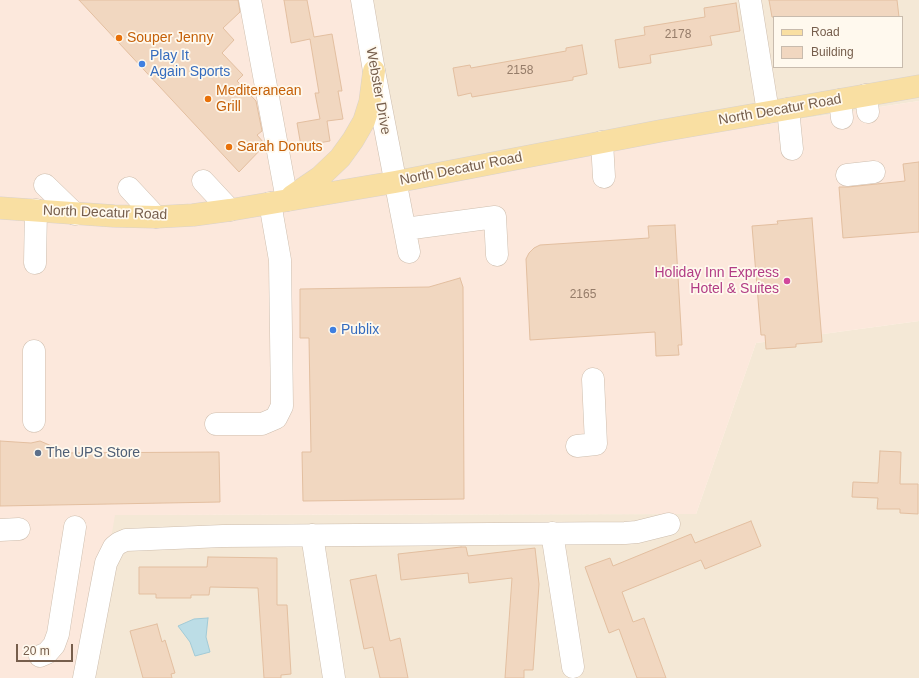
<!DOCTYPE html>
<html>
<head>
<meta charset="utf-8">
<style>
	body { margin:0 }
	#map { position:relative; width:919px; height:678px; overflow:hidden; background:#fcf5e8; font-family:Helvetica,sans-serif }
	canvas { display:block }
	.legend { position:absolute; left:773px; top:16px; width:130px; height:52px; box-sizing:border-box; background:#fff9ee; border:1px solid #c8bbad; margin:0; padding:5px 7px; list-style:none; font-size:12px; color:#765e4c }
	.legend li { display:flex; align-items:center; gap:8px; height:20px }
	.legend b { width:20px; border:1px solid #c8bbad }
	.scale { position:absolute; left:16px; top:644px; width:57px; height:18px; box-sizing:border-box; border:2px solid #765e4c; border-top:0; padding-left:5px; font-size:12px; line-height:14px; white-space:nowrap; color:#765e4c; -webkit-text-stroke:3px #fff9ee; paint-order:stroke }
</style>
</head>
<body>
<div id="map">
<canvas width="919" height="678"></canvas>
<ul class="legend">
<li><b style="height:5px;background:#f9dfa2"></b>Road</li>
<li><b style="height:11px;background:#f1d7c0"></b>Building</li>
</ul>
<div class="scale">20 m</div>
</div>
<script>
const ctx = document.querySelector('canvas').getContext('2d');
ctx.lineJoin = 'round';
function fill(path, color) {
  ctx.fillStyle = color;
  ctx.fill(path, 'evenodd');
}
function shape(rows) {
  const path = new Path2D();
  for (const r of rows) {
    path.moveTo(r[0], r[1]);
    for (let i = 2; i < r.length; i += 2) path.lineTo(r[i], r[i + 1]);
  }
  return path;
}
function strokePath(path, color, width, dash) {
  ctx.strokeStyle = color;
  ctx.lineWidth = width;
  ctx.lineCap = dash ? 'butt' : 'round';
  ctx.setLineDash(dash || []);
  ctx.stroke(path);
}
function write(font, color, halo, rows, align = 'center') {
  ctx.font = font + ' Helvetica,sans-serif';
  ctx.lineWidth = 3.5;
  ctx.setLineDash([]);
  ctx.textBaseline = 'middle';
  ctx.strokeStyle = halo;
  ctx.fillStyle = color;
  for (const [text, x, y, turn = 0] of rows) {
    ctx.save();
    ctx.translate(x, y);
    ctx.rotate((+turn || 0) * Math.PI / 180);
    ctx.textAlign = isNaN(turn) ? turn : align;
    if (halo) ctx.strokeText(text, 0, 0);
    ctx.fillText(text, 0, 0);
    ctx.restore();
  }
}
const residential = shape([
	[259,0,919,0,919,101,393,181],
	[774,17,902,17,902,67,774,67],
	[919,321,919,678,87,678,114,515,696,514,756,343]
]);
const commercial = shape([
	[0,0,363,0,393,181,919,101,919,321,756,343,696,514,115,515,87,678,0,678]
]);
const water = shape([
	[208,618,206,637,210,652,195,656,190,642,178,626,194,619,208,618]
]);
const building = shape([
	[79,0,238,0,240,12,223,28,234,40,222,53,243,75,237,81,256,101,262,131,257,135,264,143,264,146,239,172,79,0],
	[284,0,307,0,314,37,332,34,342,91,338,91,343,119,327,121,330,141,301,146,297,123,320,119,315,93,319,93,310,39,291,43,284,0],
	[769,0,897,0,899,17,772,17,769,0],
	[736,3,740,31,710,36,712,45,650,55,651,63,619,68,615,40,645,35,644,27,705,17,704,8,736,3],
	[582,45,587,74,573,77,573,80,472,97,471,93,458,96,453,68,470,65,471,68,566,51,566,48,582,45],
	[919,162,919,232,843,238,839,187,848,187,905,181,903,164,919,162],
	[812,218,822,342,796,344,796,347,766,349,765,335,761,335,752,226,778,224,777,221,812,218],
	[675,225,682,345,678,345,679,355,656,356,655,332,530,340,526,259,529,253,534,248,540,245,649,238,648,226,675,225],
	[460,278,463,287,464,499,303,501,302,452,311,452,309,338,300,338,300,289,429,287,460,278],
	[0,441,31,443,40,441,54,447,56,453,219,452,220,502,0,506,0,441],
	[880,451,901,452,900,484,918,484,918,514,900,513,900,509,877,509,878,498,852,497,853,482,878,483,880,451],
	[751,521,761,546,705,569,701,560,622,592,633,622,644,618,666,678,637,678,619,629,609,633,585,567,610,558,613,566,691,534,695,543,751,521],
	[461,547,466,547,468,556,535,548,539,584,533,670,524,670,524,678,505,678,512,578,469,583,468,573,401,580,398,554,461,547],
	[208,557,277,558,277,605,287,605,291,674,281,675,281,678,264,678,258,588,210,587,209,595,191,595,191,598,156,598,156,594,139,594,139,567,207,567,208,557],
	[376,575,390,641,400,638,408,678,380,678,373,647,364,649,350,580,376,575],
	[157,624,162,642,165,640,175,673,171,674,172,678,143,678,130,631,157,624]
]);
const minor = shape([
	[250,0,287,200],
	[362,0,374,71,409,252],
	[750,0,768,112],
	[866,95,868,112],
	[840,100,842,118],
	[788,109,792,149],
	[602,142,604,177],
	[847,175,874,172],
	[203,181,230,210],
	[45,185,75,214],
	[129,188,156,217],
	[405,229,495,217,497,255],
	[35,263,36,210],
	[34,421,34,351],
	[216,424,262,424,276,418,282,406,280,260,270,203],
	[577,446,596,444,593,379],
	[0,530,19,529],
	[552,533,573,667],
	[312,535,334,678],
	[40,656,47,653,54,645,58,634,75,527],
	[84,678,106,563,114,547,119,543,126,540,223,536,625,533,637,532,669,524]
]);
const major = shape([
	[292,196,320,177,340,158,353,140,364,121,370,102,374,71],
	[0,208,114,216,156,217,193,215,230,210,395,182,660,131,919,86]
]);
const markers = [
	[119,38,4,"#e8710a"],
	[142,64,4,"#3f7fe0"],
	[208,99,4,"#e8710a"],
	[229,147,4,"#e8710a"],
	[787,281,4,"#d1479c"],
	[333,330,4,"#3f7fe0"],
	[38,453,4,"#5c6f8a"]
];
const numberNames = [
	["2178",678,35],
	["2158",520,71],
	["2165",583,295]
];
const foodNames = [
	["Souper Jenny",127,38],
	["Mediteranean",216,91],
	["Grill",216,107],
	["Sarah Donuts",237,147]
];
const shopNames = [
	["Play It",150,56],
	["Again Sports",150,72],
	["Publix",341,330]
];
const streetNames = [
	["Webster Drive",378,91,80],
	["North Decatur Road",780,110,-10],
	["North Decatur Road",461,169,-11],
	["North Decatur Road",105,213,2]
];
const hotelNames = [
	["Holiday Inn Express",779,273],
	["Hotel & Suites",779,289]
];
const serviceNames = [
	["The UPS Store",46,453]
];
fill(residential, '#f4e8d6');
fill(commercial, '#fce8dc');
fill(water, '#bcdde6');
strokePath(water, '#a2cbd7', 1);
fill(building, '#f1d7c0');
strokePath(building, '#e3bfa0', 1);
strokePath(minor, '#cebeae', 23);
strokePath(major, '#d9d2cd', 23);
strokePath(minor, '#fff', 22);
strokePath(major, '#f9dfa2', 22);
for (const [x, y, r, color] of markers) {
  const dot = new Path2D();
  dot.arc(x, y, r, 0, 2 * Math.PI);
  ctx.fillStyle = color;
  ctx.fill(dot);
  strokePath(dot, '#fff9ee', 1.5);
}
write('12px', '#957c69', null, numberNames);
write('14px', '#c56008', '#fff9ee', foodNames, 'left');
write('14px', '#366cbe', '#fff9ee', shopNames, 'left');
write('14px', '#765e4c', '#fff9ee', streetNames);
write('14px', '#b23c85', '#fff9ee', hotelNames, 'right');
write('14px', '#4e5e75', '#fff9ee', serviceNames, 'left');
</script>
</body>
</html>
